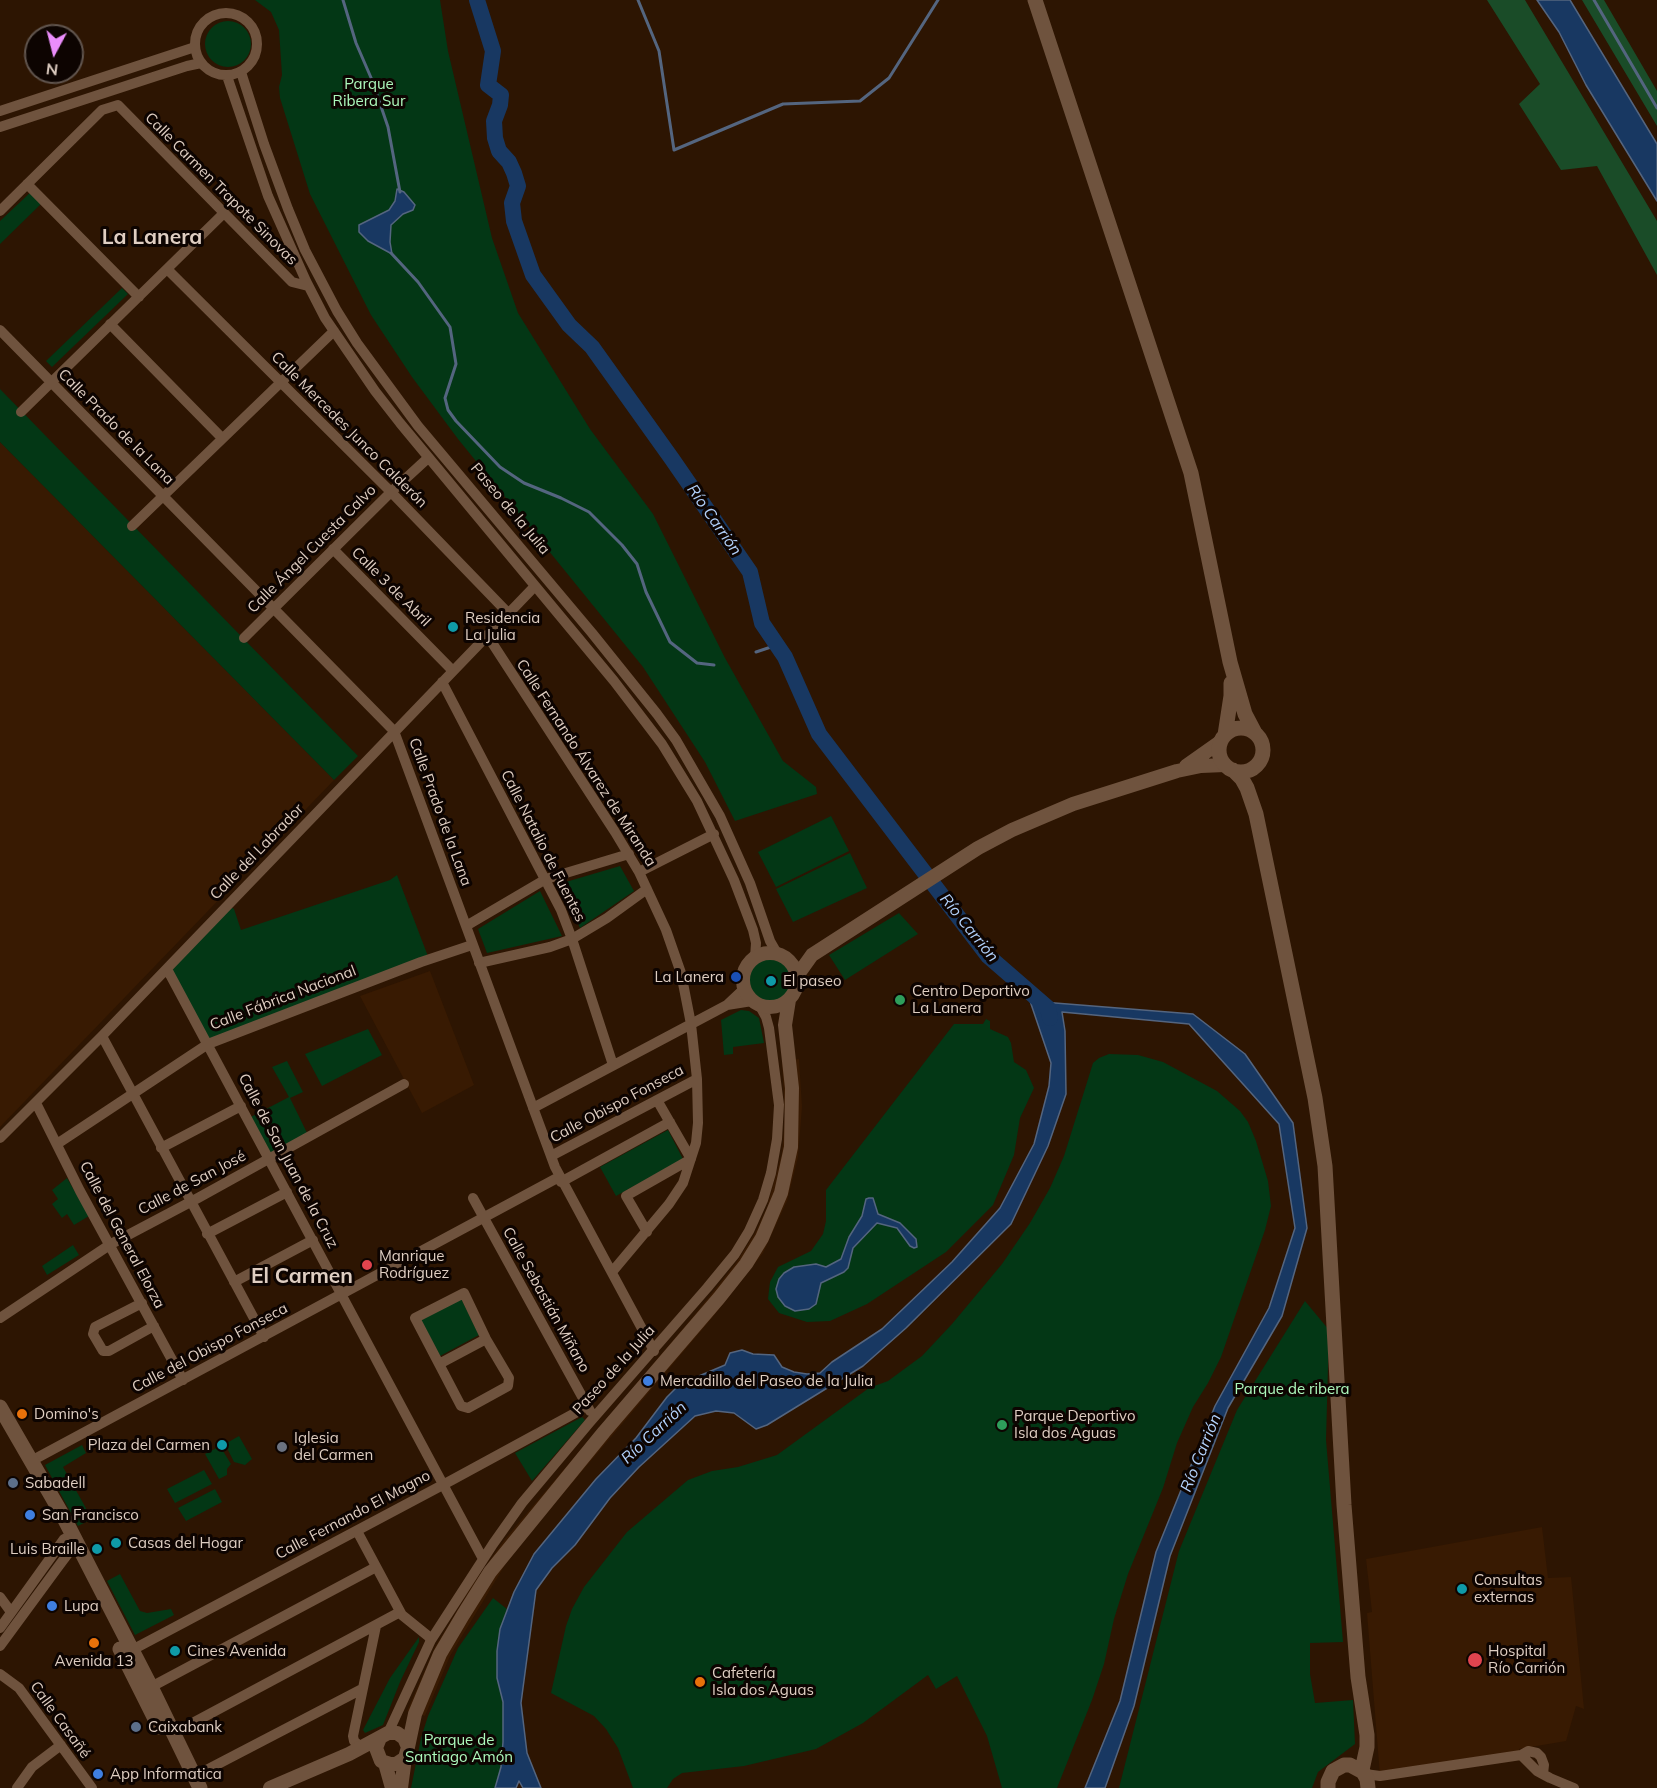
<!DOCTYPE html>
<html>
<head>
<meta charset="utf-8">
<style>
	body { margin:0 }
	#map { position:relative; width:1657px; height:1788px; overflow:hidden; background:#2d1502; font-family:Mulish,sans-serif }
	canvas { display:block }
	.north { position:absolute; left:24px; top:24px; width:60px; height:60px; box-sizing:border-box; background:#0d0401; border:2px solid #61554e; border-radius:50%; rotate:187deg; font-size:16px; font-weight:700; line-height:24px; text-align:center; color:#dfcec2 }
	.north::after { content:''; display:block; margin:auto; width:21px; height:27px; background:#eb8dfb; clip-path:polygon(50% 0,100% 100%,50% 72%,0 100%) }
</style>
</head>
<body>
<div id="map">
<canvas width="1657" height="1788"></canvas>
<div class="north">N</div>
</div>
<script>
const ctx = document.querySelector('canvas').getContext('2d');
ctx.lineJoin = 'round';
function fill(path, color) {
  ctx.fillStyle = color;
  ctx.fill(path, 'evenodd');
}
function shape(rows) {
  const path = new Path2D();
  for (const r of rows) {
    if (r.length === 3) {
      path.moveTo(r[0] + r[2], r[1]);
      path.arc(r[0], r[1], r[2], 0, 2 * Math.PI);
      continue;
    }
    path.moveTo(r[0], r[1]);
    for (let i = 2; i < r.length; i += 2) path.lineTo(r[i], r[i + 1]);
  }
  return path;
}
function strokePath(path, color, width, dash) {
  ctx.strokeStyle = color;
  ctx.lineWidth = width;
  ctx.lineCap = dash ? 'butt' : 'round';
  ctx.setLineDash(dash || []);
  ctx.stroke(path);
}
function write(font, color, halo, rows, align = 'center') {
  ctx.font = font + ' Mulish,sans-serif';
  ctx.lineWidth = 6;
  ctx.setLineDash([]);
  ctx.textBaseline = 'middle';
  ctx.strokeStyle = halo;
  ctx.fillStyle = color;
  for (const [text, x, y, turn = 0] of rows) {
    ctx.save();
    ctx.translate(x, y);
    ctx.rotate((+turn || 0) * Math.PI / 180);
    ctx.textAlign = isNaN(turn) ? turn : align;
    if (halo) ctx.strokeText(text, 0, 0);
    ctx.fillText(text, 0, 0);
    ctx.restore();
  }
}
const built = shape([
	[0,442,334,780,0,1127],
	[430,971,474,1085,422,1113,360,996],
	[799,1059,802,1107,798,1157,787,1201,763,1253,712,1318,511,1555,450,1656,425,1716,407,1711,435,1647,473,1584,505,1539,696,1313,736,1263,755,1233,767,1207,782,1153,785,1117,782,1061],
	[1542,1527,1548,1578,1571,1577,1584,1709,1576,1706,1566,1741,1519,1749,1521,1755,1380,1776,1367,1613,1372,1612,1366,1559]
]);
const green = shape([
	[255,0,440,0,448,51,492,238,518,313,590,429,653,514,725,658,783,761,816,787,817,794,735,821,705,762,643,667,458,439,412,377,371,315,310,194,280,98,279,87,282,75,279,30,271,12],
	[228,44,23],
	[33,190,44,201,0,244,0,221],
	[122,288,128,294,52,367,46,361],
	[0,389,358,756,334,780,0,442],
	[831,816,849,851,776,887,758,852],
	[850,853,867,888,793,922,776,889],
	[620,866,634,891,580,928,559,884],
	[397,875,429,959,208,1044,167,969,228,905,234,909,241,930,390,880],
	[540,891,562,936,487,953,478,929],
	[899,913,918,934,845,980,829,955],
	[770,980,27],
	[741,1010,749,1011,759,1018,764,1043,733,1047,733,1054,724,1055,721,1020],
	[986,1019,990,1021,990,1029,1008,1037,1011,1043,1014,1062,1026,1070,1034,1088,1020,1118,1014,1155,993,1205,946,1252,867,1304,830,1321,807,1322,779,1313,768,1299,770,1282,778,1267,811,1251,823,1234,826,1221,826,1190,954,1024,983,1024],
	[368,1029,382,1055,322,1086,305,1054],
	[1109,1054,1138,1055,1163,1062,1217,1091,1240,1111,1248,1122,1256,1141,1268,1181,1271,1206,1265,1230,1221,1357,1208,1383,1193,1407,1177,1443,1163,1488,1128,1574,1114,1619,1104,1664,1092,1700,1057,1788,1002,1788,987,1736,957,1676,936,1689,928,1675,863,1723,816,1749,744,1766,682,1773,673,1779,667,1788,633,1788,618,1748,606,1729,594,1716,551,1693,566,1626,572,1609,584,1587,627,1532,688,1480,712,1471,738,1467,777,1455,869,1388,888,1381,922,1356,952,1324,1002,1264,1030,1223,1050,1188,1064,1156,1093,1063,1099,1058],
	[287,1061,303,1092,290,1098,309,1137,269,1159,247,1119,289,1097,272,1067],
	[668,1130,683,1159,616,1196,600,1167],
	[67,1178,89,1216,74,1225,67,1214,62,1218,52,1204,58,1199,52,1190],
	[73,1245,79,1255,47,1275,42,1266],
	[461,1298,479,1335,440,1356,421,1320],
	[1305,1301,1329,1330,1326,1440,1343,1642,1310,1643,1310,1674,1315,1703,1353,1700,1355,1744,1318,1772,1312,1788,1119,1788,1179,1551,1237,1410],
	[582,1417,585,1420,532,1481,515,1453],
	[239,1436,252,1459,245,1465,234,1462,225,1444],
	[82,1445,86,1453,63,1467,92,1519,78,1526,45,1465],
	[220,1446,231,1464,227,1469,227,1475,219,1479,205,1454],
	[204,1470,212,1484,175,1503,167,1489],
	[215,1489,222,1502,186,1521,178,1508],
	[120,1574,140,1611,147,1613,171,1609,174,1615,135,1635,107,1581],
	[493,1598,507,1609,500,1629,497,1679,503,1702,503,1742,501,1767,495,1788,411,1788,421,1738,428,1716,458,1648],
	[419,1637,419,1642,400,1682,383,1725,365,1733,363,1730,390,1678]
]);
const forest = shape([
	[1487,0,1525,0,1657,221,1657,275,1597,166,1561,170,1519,104,1540,84],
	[1582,0,1604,0,1657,91,1657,126]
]);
const water = shape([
	[1537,0,1570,0,1657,144,1657,201,1586,85,1559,32,1537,0],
	[397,189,404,192,415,205,413,210,403,214,391,225,390,242,392,254,368,241,359,232,359,225,389,210,395,201,397,189],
	[1030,1001,1193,1014,1245,1054,1293,1123,1307,1228,1282,1316,1228,1408,1170,1556,1134,1706,1105,1788,1085,1788,1120,1701,1156,1552,1215,1406,1269,1308,1295,1228,1279,1124,1189,1024,1062,1012,1065,1031,1066,1094,1048,1146,1011,1224,906,1328,863,1366,767,1425,756,1429,734,1413,716,1411,695,1416,639,1467,610,1498,575,1545,552,1568,536,1590,521,1703,527,1753,541,1788,523,1788,519,1781,516,1788,495,1788,501,1767,503,1742,503,1702,497,1678,497,1651,500,1629,514,1592,534,1554,596,1479,636,1438,667,1397,680,1384,725,1365,730,1353,742,1350,753,1354,774,1355,782,1367,794,1372,807,1374,820,1373,832,1362,882,1329,952,1262,1000,1208,1034,1144,1049,1086,1051,1063,1030,1001],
	[869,1198,873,1198,878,1214,900,1223,916,1239,917,1247,914,1248,910,1246,897,1228,877,1223,853,1248,848,1268,844,1272,821,1283,816,1304,809,1309,795,1311,785,1306,778,1297,776,1289,779,1279,784,1273,794,1267,816,1264,826,1267,841,1259,849,1237,862,1216,866,1199,869,1198]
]);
const stream = shape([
	[343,0,356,43,372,80,388,127,400,192],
	[638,0,659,51,674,150,783,104,860,101,889,78,938,0],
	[1594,0,1657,108],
	[391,253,418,282,450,327,456,364,445,398,448,410,456,421,500,467,524,483,561,498,589,512,622,545,637,564,646,592,670,642,697,663,714,665],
	[756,652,777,645]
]);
const river = shape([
	[477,0,493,51,488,85,501,95,500,105,494,121,495,138,499,151,509,162,514,173,518,186,512,203,514,221,533,275,569,325,592,347,672,459,750,572,762,623,785,657,819,734,988,956,1048,1008,1050,1018]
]);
const minor = shape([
	[226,44,31],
	[241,72,264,144,288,209,305,250,337,311,357,343,418,426,592,633,657,714,676,740,720,816,750,883,770,941,778,955],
	[227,76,268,196,306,281,325,318,375,391,400,423,614,681,662,744,697,801,734,880,753,930,756,943,755,958],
	[0,111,195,47],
	[0,127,187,66,201,63],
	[27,184,139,297],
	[0,211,102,110,118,105,292,282,308,286],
	[167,269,391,492,508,613],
	[110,324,222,438],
	[0,330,394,731,555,1167,654,1351],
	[21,412,224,213],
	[132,526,334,331],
	[333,549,453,671],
	[487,635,615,832,639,872,666,930,681,973,691,1024,697,1079,698,1123,696,1143,683,1183,669,1204,612,1272],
	[244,638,391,492,428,458],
	[442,682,561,910,572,939,613,1065],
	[639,872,714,834],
	[466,926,546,879,629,854],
	[479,963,550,947,572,939,607,918,647,889],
	[167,969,483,1559],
	[727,1005,752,1001],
	[102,1036,264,1337],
	[36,1103,80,1191,183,1380],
	[533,1108,727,1005,744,989],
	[0,1138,102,1036,535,586],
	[57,1144,208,1044,421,962,472,945],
	[161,1148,241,1106],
	[551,1156,697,1079],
	[561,1182,670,1122],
	[473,1198,590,1411],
	[647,1232,626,1196,691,1159,657,1100],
	[207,1234,287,1192],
	[234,1282,313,1240],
	[464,1293,486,1339,509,1378,508,1386,468,1408,461,1406,415,1318,464,1293],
	[142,1303,95,1327,93,1334,103,1351,109,1351,154,1326],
	[0,1318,111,1244,198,1198,404,1084],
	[439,1364,486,1339],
	[33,1460,559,1177],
	[357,1531,402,1615,428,1636,431,1640],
	[0,1597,11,1612],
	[0,1628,64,1539,73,1535],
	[0,1646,58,1567,70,1551,79,1547],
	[132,1650,452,1480,577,1412,586,1405],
	[0,1674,19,1688,92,1788],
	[151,1687,376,1567],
	[174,1733,400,1612],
	[388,1733,431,1640,493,1544,522,1503,590,1422,707,1288,735,1254,749,1231,763,1200,771,1173,777,1139,779,1105,769,1028,766,1017,760,1006],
	[361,1747,354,1741,353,1736,376,1626],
	[1521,1755,1528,1751,1537,1753,1541,1757,1544,1765,1543,1774],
	[1365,1774,1380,1776,1521,1755,1537,1771,1550,1778,1574,1788],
	[195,1776,362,1689],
	[17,1788,32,1767,61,1745]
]);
const tertiary = shape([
	[1186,766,1220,742],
	[770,980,27],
	[797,976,812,955,978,848,1012,830,1073,804,1177,771,1201,766,1225,765],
	[408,1747,415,1714,440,1654,463,1615,490,1572,604,1432,719,1298,746,1264,762,1238,781,1193,791,1147,792,1088,785,1025,789,1000],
	[385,1763,392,1788],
	[270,1788,349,1754,388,1733,397,1733,404,1738,408,1747,405,1758,396,1764,390,1764,381,1761,376,1748,380,1738],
	[401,1788,405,1758]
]);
const secondary = shape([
	[1035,0,1191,473,1230,662,1245,714,1255,733],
	[1241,750,22],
	[1225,735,1231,696,1231,683],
	[1233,770,1242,779,1247,788,1256,814,1315,1098,1325,1166,1344,1505,1358,1677,1367,1735,1367,1747,1362,1770],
	[0,1407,63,1516,151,1687,200,1788],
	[120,1649,159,1727],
	[1328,1788,1328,1782,1333,1771,1344,1765,1350,1765,1363,1772,1367,1779,1368,1788]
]);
const markers = [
	[453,627,6,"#0f9aa8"],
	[736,977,6,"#1a4fb4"],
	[771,981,6,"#0f9aa8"],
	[900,1000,6,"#2e9e5b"],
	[367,1265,6,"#e0444e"],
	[648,1381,6,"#3f7fe0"],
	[22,1414,6,"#e8710a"],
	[1002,1425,6,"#2e9e5b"],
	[222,1445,6,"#0f9aa8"],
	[282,1447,6,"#6b7280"],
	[13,1483,6,"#5c6f8a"],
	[30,1515,6,"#3f7fe0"],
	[116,1543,6,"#0f9aa8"],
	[97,1549,6,"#0f9aa8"],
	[1462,1589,6,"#0f9aa8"],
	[52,1606,6,"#3f7fe0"],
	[94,1643,6,"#e8710a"],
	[175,1651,6,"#0f9aa8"],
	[1475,1660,8,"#e0444e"],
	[700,1682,6,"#e8710a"],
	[136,1727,6,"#5c6f8a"],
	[98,1774,6,"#3f7fe0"]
];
const parkNames = [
	["Parque",369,84],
	["Ribera Sur",369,101],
	["Parque de ribera",1292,1389],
	["Parque de",459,1740],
	["Santiago Amón",459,1757]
];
const streetNames = [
	["Calle Carmen Trapote Sinovas",221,189,45],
	["Calle Prado de la Lana",116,427,45],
	["Calle Mercedes Junco Calderón",349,430,45],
	["Paseo de la Julia",510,509,50],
	["Calle Ángel Cuesta Calvo",312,549,-45],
	["Calle 3 de Abril",391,587,45],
	["Calle Fernando Álvarez de Miranda",586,763,57],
	["Calle Prado de la Lana",440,812,70],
	["Calle Natalio de Fuentes",543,846,63],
	["Calle del Labrador",257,852,-46],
	["Calle Fábrica Nacional",283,998,-21],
	["Calle Obispo Fonseca",617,1104,-28],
	["Calle de San Juan de la Cruz",288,1161,62],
	["Calle de San José",192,1183,-28],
	["Calle del General Elorza",122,1235,62],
	["Calle Sebastián Miñano",546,1300,61],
	["Calle del Obispo Fonseca",210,1348,-28],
	["Paseo de la Julia",614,1370,-48],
	["Calle Fernando El Magno",353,1515,-28],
	["Calle Casañé",60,1720,54]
];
const poiNames = [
	["Residencia",465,618],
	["La Julia",465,635],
	["La Lanera",724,977,"right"],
	["El paseo",783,981],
	["Centro Deportivo",912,991],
	["La Lanera",912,1008],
	["Manrique",379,1256],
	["Rodríguez",379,1273],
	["Mercadillo del Paseo de la Julia",660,1381],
	["Domino's",34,1414],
	["Parque Deportivo",1014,1416],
	["Isla dos Aguas",1014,1433],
	["Iglesia",294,1438],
	["del Carmen",294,1455],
	["Plaza del Carmen",210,1445,"right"],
	["Sabadell",25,1483],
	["San Francisco",42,1515],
	["Casas del Hogar",128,1543],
	["Luis Braille",85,1549,"right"],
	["Consultas",1474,1580],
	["externas",1474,1597],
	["Lupa",64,1606],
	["Cines Avenida",187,1651],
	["Hospital",1488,1651],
	["Río Carrión",1488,1668],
	["Avenida 13",94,1661,"center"],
	["Cafetería",712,1673],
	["Isla dos Aguas",712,1690],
	["Caixabank",148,1727],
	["App Informatica",110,1774]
];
const waterNames = [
	["Río Carrión",714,520,55],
	["Río Carrión",969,928,51],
	["Río Carrión",654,1433,-43],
	["Río Carrión",1201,1453,-68]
];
const districtNames = [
	["La Lanera",152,238],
	["El Carmen",302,1277]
];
fill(built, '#381a02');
fill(green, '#033715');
fill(forest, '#1a4c28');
fill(water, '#183862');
strokePath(water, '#54657f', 1.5);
strokePath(stream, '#54657f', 3);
strokePath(river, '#183862', 16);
strokePath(minor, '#6f533e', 10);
strokePath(tertiary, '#6f533e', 14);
strokePath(secondary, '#6f533e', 15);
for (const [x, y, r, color] of markers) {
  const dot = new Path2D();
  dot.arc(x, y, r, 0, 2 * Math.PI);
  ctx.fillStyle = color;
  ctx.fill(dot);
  strokePath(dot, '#0d0401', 2);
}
write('15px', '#adf9bc', '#0d0401', parkNames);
write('15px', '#dfcec2', '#0d0401', streetNames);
write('15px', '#dfcec2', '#0d0401', poiNames, 'left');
write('italic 16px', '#b1d0fa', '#0d0401', waterNames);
write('bold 21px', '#dfcec2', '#0d0401', districtNames);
</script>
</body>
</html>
